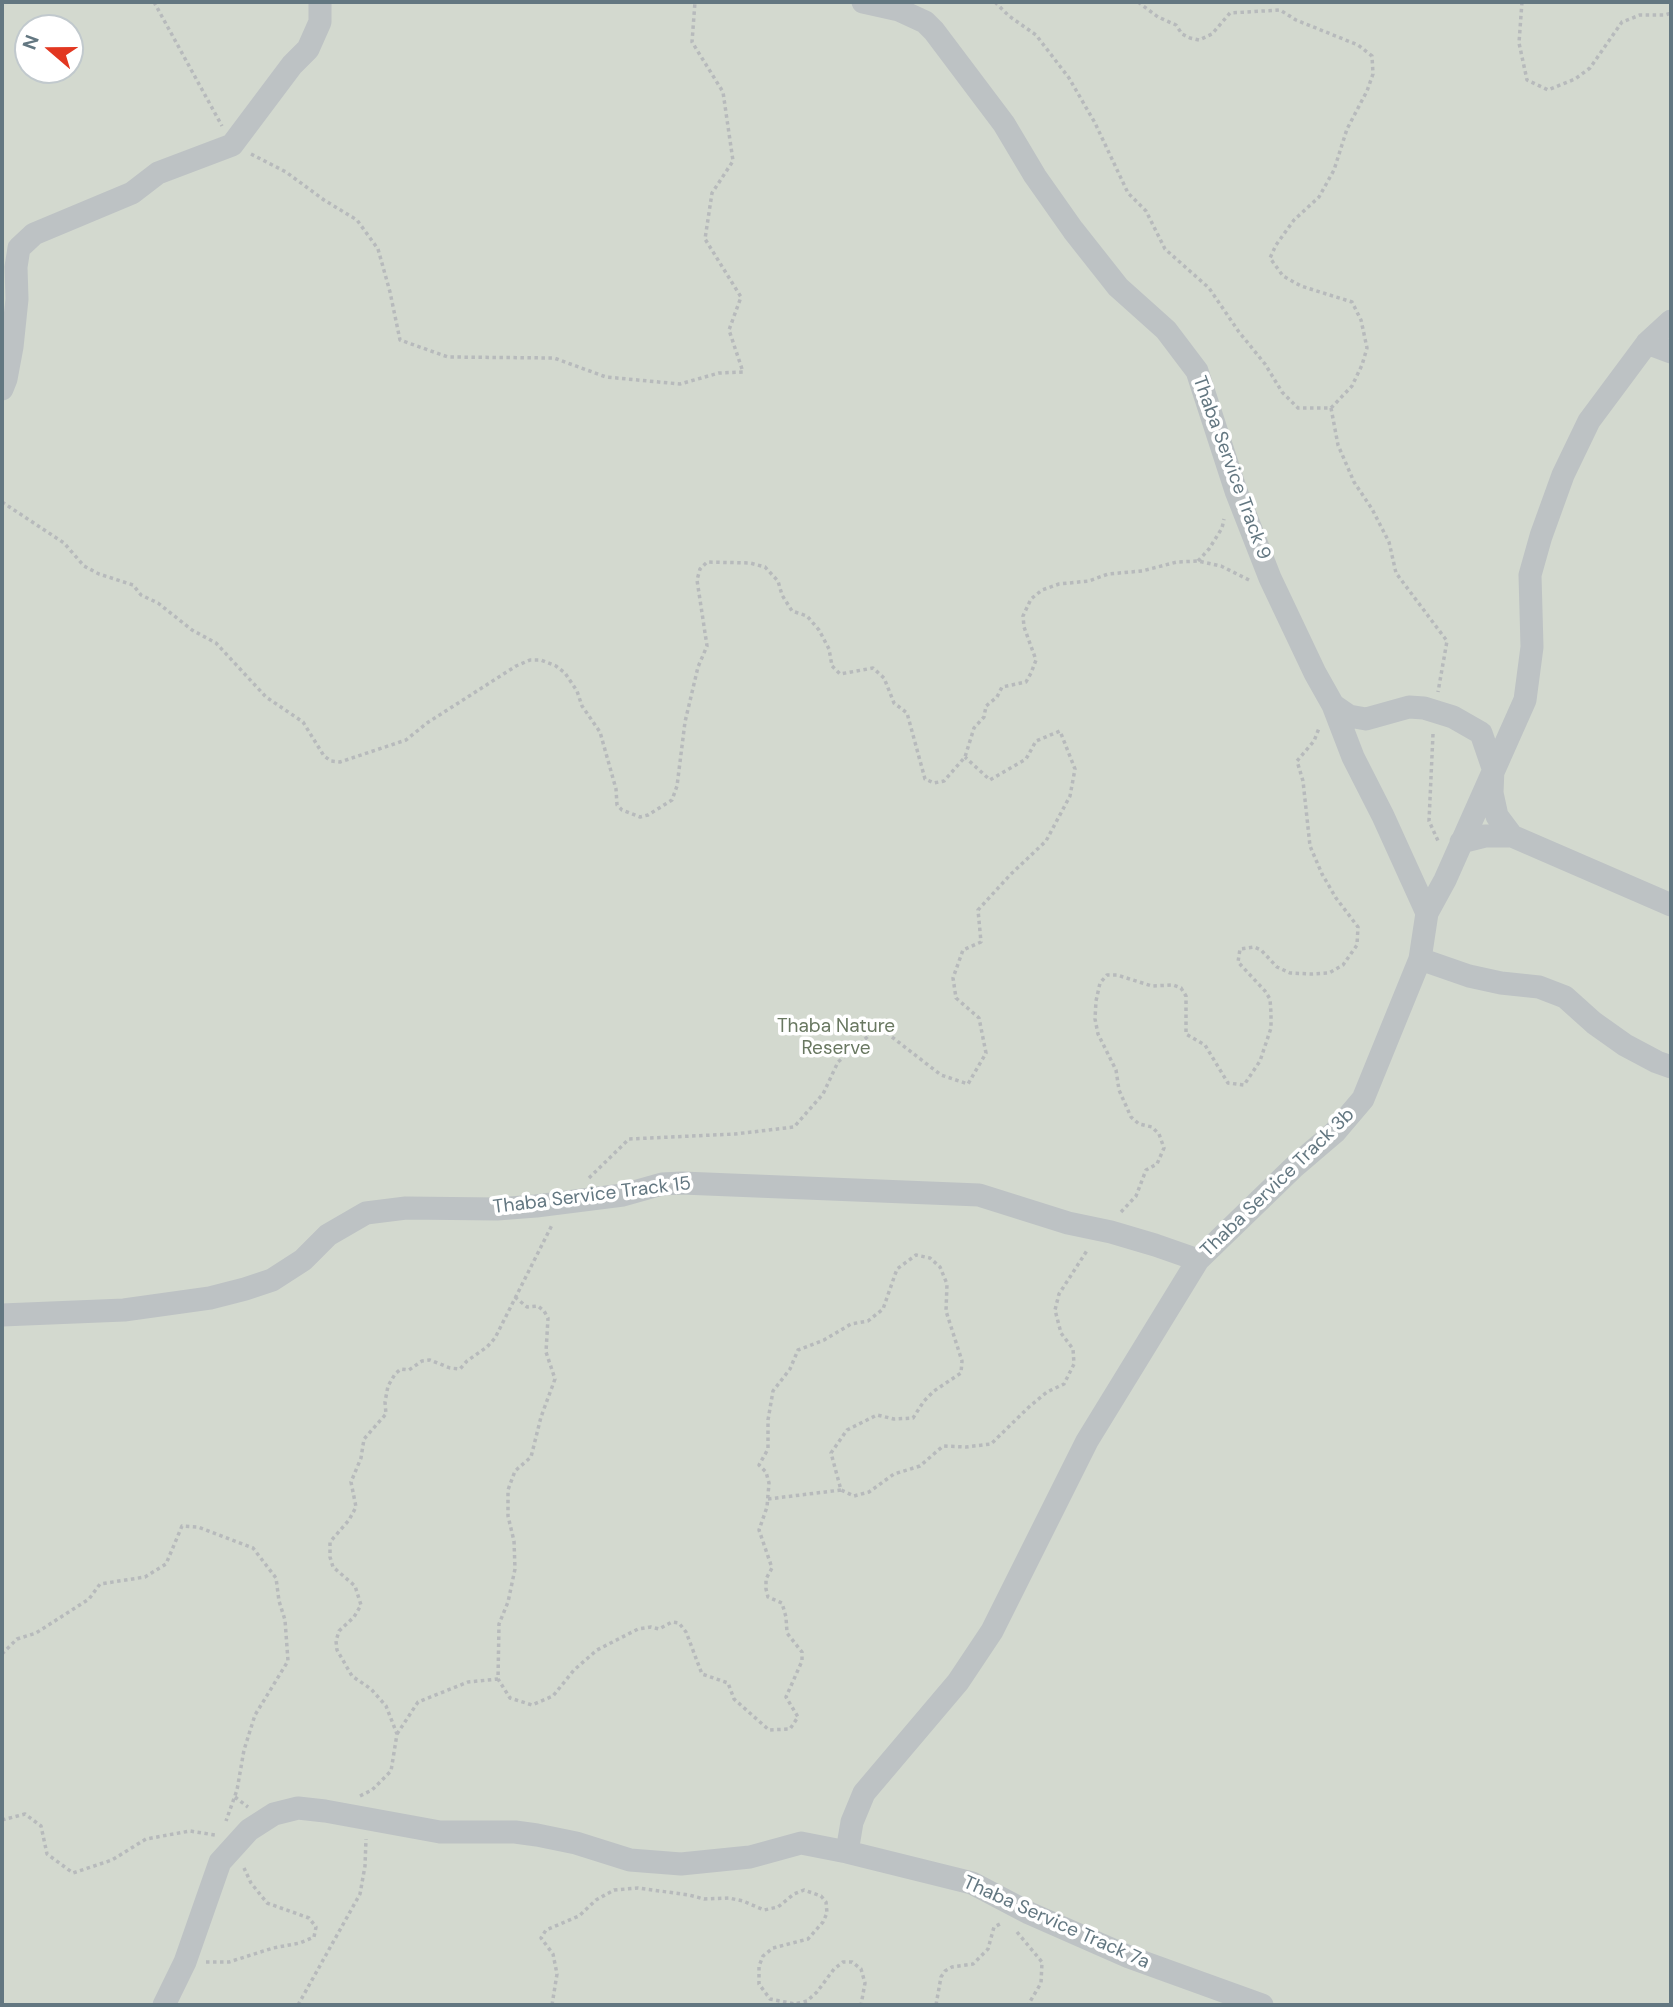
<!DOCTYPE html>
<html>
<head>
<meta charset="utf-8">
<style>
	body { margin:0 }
	#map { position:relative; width:1673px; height:2007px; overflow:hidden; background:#f4f3ef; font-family:"DM Sans",sans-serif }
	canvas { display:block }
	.frame { position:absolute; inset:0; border:4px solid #637781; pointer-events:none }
	.north { position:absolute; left:14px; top:14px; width:70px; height:70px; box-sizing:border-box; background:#fff; border:2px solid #c1c9cd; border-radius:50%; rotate:290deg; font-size:19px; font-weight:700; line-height:28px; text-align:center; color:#637781 }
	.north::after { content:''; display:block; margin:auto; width:24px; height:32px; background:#e23721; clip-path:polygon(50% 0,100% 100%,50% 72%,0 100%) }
</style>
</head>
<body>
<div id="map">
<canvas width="1673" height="2007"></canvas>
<div class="frame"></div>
<div class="north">N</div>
</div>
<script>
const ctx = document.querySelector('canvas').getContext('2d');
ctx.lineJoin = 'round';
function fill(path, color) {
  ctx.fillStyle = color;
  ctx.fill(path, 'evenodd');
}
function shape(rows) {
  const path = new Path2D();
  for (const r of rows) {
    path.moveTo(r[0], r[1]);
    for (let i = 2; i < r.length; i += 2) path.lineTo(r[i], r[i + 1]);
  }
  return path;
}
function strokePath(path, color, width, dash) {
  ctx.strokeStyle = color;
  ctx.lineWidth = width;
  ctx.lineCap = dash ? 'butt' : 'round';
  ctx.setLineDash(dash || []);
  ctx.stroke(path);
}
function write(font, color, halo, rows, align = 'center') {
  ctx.font = font + ' "DM Sans",sans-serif';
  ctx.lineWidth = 7;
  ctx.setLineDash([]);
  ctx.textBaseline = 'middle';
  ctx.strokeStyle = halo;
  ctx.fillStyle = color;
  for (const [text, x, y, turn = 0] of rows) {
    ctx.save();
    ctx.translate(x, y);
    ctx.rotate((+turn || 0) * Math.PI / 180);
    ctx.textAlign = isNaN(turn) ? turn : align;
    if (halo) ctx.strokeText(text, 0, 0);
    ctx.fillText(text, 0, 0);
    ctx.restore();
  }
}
const green = shape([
	[2,2,1671,2,1671,2005,2,2005],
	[28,28,70,28,70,70,28,70]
]);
const path = shape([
	[154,2,222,126],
	[995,2,1009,16,1036,35,1069,78,1095,123,1128,193,1146,211,1165,249,1209,288,1239,332,1265,364,1282,392,1298,408,1331,408,1352,386,1362,365,1367,348,1361,320,1352,302,1301,286,1283,276,1270,258,1276,245,1294,220,1319,197,1334,170,1347,129,1367,91,1373,74,1372,56,1358,45,1296,20,1280,10,1230,13,1212,34,1199,40,1190,38,1182,34,1176,25,1158,17,1138,2],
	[1522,2,1519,43,1527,80,1548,90,1575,79,1590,68,1622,22,1640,15,1665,15,1671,13],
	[251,154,286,172,324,200,357,220,378,249,390,292,400,340,448,357,554,358,606,377,680,384,719,373,743,372,729,330,741,297,705,239,712,193,733,161,723,92,692,42,695,2],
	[1331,408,1338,445,1354,482,1372,509,1389,542,1396,573,1447,641,1438,692],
	[2,502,64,543,84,566,99,574,133,585,141,595,158,603,192,630,216,643,266,697,303,722,324,756,331,761,340,762,406,740,427,723,516,666,530,660,541,660,556,666,565,673,577,691,582,706,600,732,616,789,617,805,622,810,640,817,648,815,672,800,677,786,685,722,698,667,707,646,697,580,700,569,707,562,750,563,765,567,778,581,782,595,792,611,807,616,819,630,829,649,832,666,840,674,873,668,884,678,894,703,907,713,925,779,934,783,944,781,965,757,974,728,984,717,986,706,997,697,1002,687,1026,682,1031,673,1036,660,1024,627,1023,616,1031,599,1042,590,1059,584,1089,581,1108,574,1142,571,1177,562,1198,561,1221,566,1249,580],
	[1198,561,1209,549,1222,528,1224,519],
	[1433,734,1429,821,1439,843],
	[589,1178,629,1139,735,1134,794,1127,823,1094,838,1062,879,1027,941,1075,968,1084,986,1053,979,1018,956,998,953,978,963,950,981,942,978,910,1010,875,1046,841,1070,796,1075,769,1060,731,1036,741,1026,759,990,780,965,757],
	[1121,1212,1136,1196,1146,1170,1157,1164,1164,1148,1159,1134,1152,1127,1139,1124,1131,1117,1119,1090,1116,1070,1098,1034,1095,1019,1096,1001,1100,983,1107,975,1117,975,1152,986,1173,985,1181,988,1186,996,1186,1034,1205,1045,1228,1083,1244,1085,1260,1061,1271,1028,1271,1013,1270,999,1265,991,1238,962,1240,949,1254,947,1261,950,1277,967,1290,973,1312,974,1329,973,1343,965,1357,945,1358,927,1336,898,1322,874,1310,846,1303,781,1297,761,1314,741,1319,728],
	[515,1297,527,1307,538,1306,544,1311,548,1318,546,1352,555,1379,541,1417,531,1457,515,1471,508,1490,508,1516,514,1541,515,1569,508,1602,499,1624,498,1679,510,1698,532,1705,553,1696,574,1670,597,1650,638,1629,651,1627,659,1629,672,1622,679,1623,686,1632,702,1674,728,1683,734,1699,769,1730,790,1729,798,1717,786,1697,802,1661,802,1652,787,1633,786,1617,782,1603,768,1597,766,1589,766,1579,772,1568,759,1530,767,1507,769,1483,766,1472,759,1465,768,1449,768,1420,773,1391,790,1369,798,1350,824,1340,851,1324,868,1321,883,1309,897,1269,916,1255,930,1258,940,1267,947,1284,946,1311,962,1361,961,1373,934,1391,924,1401,913,1418,894,1419,877,1415,847,1430,831,1453,841,1490,854,1496,869,1492,894,1474,920,1466,943,1446,966,1447,991,1444,1030,1406,1047,1392,1064,1384,1074,1364,1073,1349,1061,1333,1055,1310,1059,1294,1088,1249],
	[768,1499,841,1490],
	[2,1654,17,1639,36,1633,89,1599,100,1584,145,1577,166,1564,182,1526,198,1527,253,1548,276,1578,279,1601,285,1620,288,1661,255,1715,244,1750,237,1790,226,1821],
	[397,1734,418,1702,468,1682,498,1679],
	[360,1796,372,1790,391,1771,397,1734,386,1706,371,1689,352,1676,337,1650,336,1641,339,1631,354,1617,361,1605,355,1586,333,1567,330,1557,330,1542,349,1520,356,1507,351,1482,361,1458,364,1439,386,1414,385,1402,388,1386,395,1374,401,1369,409,1370,422,1361,430,1360,450,1368,460,1369,467,1361,487,1347,495,1338,552,1225],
	[235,1797,248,1807],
	[2,1820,25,1814,41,1826,47,1854,73,1873,112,1860,146,1839,190,1831,215,1835],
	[1017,1932,1042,1962,1041,1983,1028,2005],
	[206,1962,229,1962,273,1948,300,1943,314,1937,316,1927,309,1918,267,1903,251,1883,244,1868],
	[298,2005,360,1894,365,1866,366,1839],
	[552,2005,557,1974,553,1954,541,1938,546,1930,579,1916,596,1900,614,1890,638,1888,689,1895,704,1899,729,1898,743,1901,764,1910,778,1907,794,1894,804,1890,821,1896,826,1902,827,1913,823,1922,808,1939,773,1948,763,1956,759,1966,759,1984,770,1999,795,2004,807,2001,817,1992,834,1969,843,1962,852,1962,861,1969,865,1983,861,2005],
	[936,2005,941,1977,945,1971,952,1967,973,1964,988,1949,994,1927,1002,1923]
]);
const minor = shape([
	[863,2,899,10,925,22,934,31,1004,124,1035,176,1073,230,1118,287,1166,330,1197,371,1236,491,1270,578,1315,673,1333,705,1353,757,1383,816,1427,913],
	[1647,343,1671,352],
	[2,389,6,379,12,347,17,299,16,267,19,248,34,234,132,193,158,173,232,145,292,65,308,49,320,22,320,2],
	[1333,705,1349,716,1366,719,1409,707,1424,708,1453,717,1481,733,1493,768,1492,793,1497,816,1512,836],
	[1461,842,1485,836,1512,836,1671,905],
	[1420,959,1469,976,1501,983,1539,987,1565,997,1594,1023,1625,1045,1657,1062,1671,1067],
	[2,1315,124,1310,210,1298,245,1289,272,1280,303,1260,328,1235,366,1213,406,1208,497,1209,536,1206,623,1195,662,1184,682,1183,979,1195,1068,1223,1111,1232,1155,1245,1198,1260],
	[847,1852,852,1822,864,1793,958,1682,992,1631,1087,1441,1198,1260,1294,1167,1335,1132,1363,1099,1420,959,1427,913,1445,880,1525,700,1532,647,1530,575,1541,536,1563,475,1589,421,1647,343,1671,321],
	[164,2005,185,1962,220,1862,249,1830,274,1814,298,1808,325,1811,440,1832,515,1832,537,1835,576,1843,630,1860,681,1864,750,1857,801,1843,847,1852,972,1883,1029,1913,1129,1957,1262,2005]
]);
const streetNames = [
	["Thaba Service Track 9",1231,468,70],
	["Thaba Service Track 3b",1278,1183,-44],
	["Thaba Service Track 15",592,1196,-7],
	["Thaba Service Track 7a",1056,1923,24]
];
const parkNames = [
	["Thaba Nature",836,1027],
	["Reserve",836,1049]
];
fill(green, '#d3d9cf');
strokePath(path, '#b7babc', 3.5, [3.5, 3.5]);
strokePath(minor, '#bdc2c4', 23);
write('19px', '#637781', '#fff', streetNames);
write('19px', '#697861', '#fff', parkNames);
</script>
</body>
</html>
